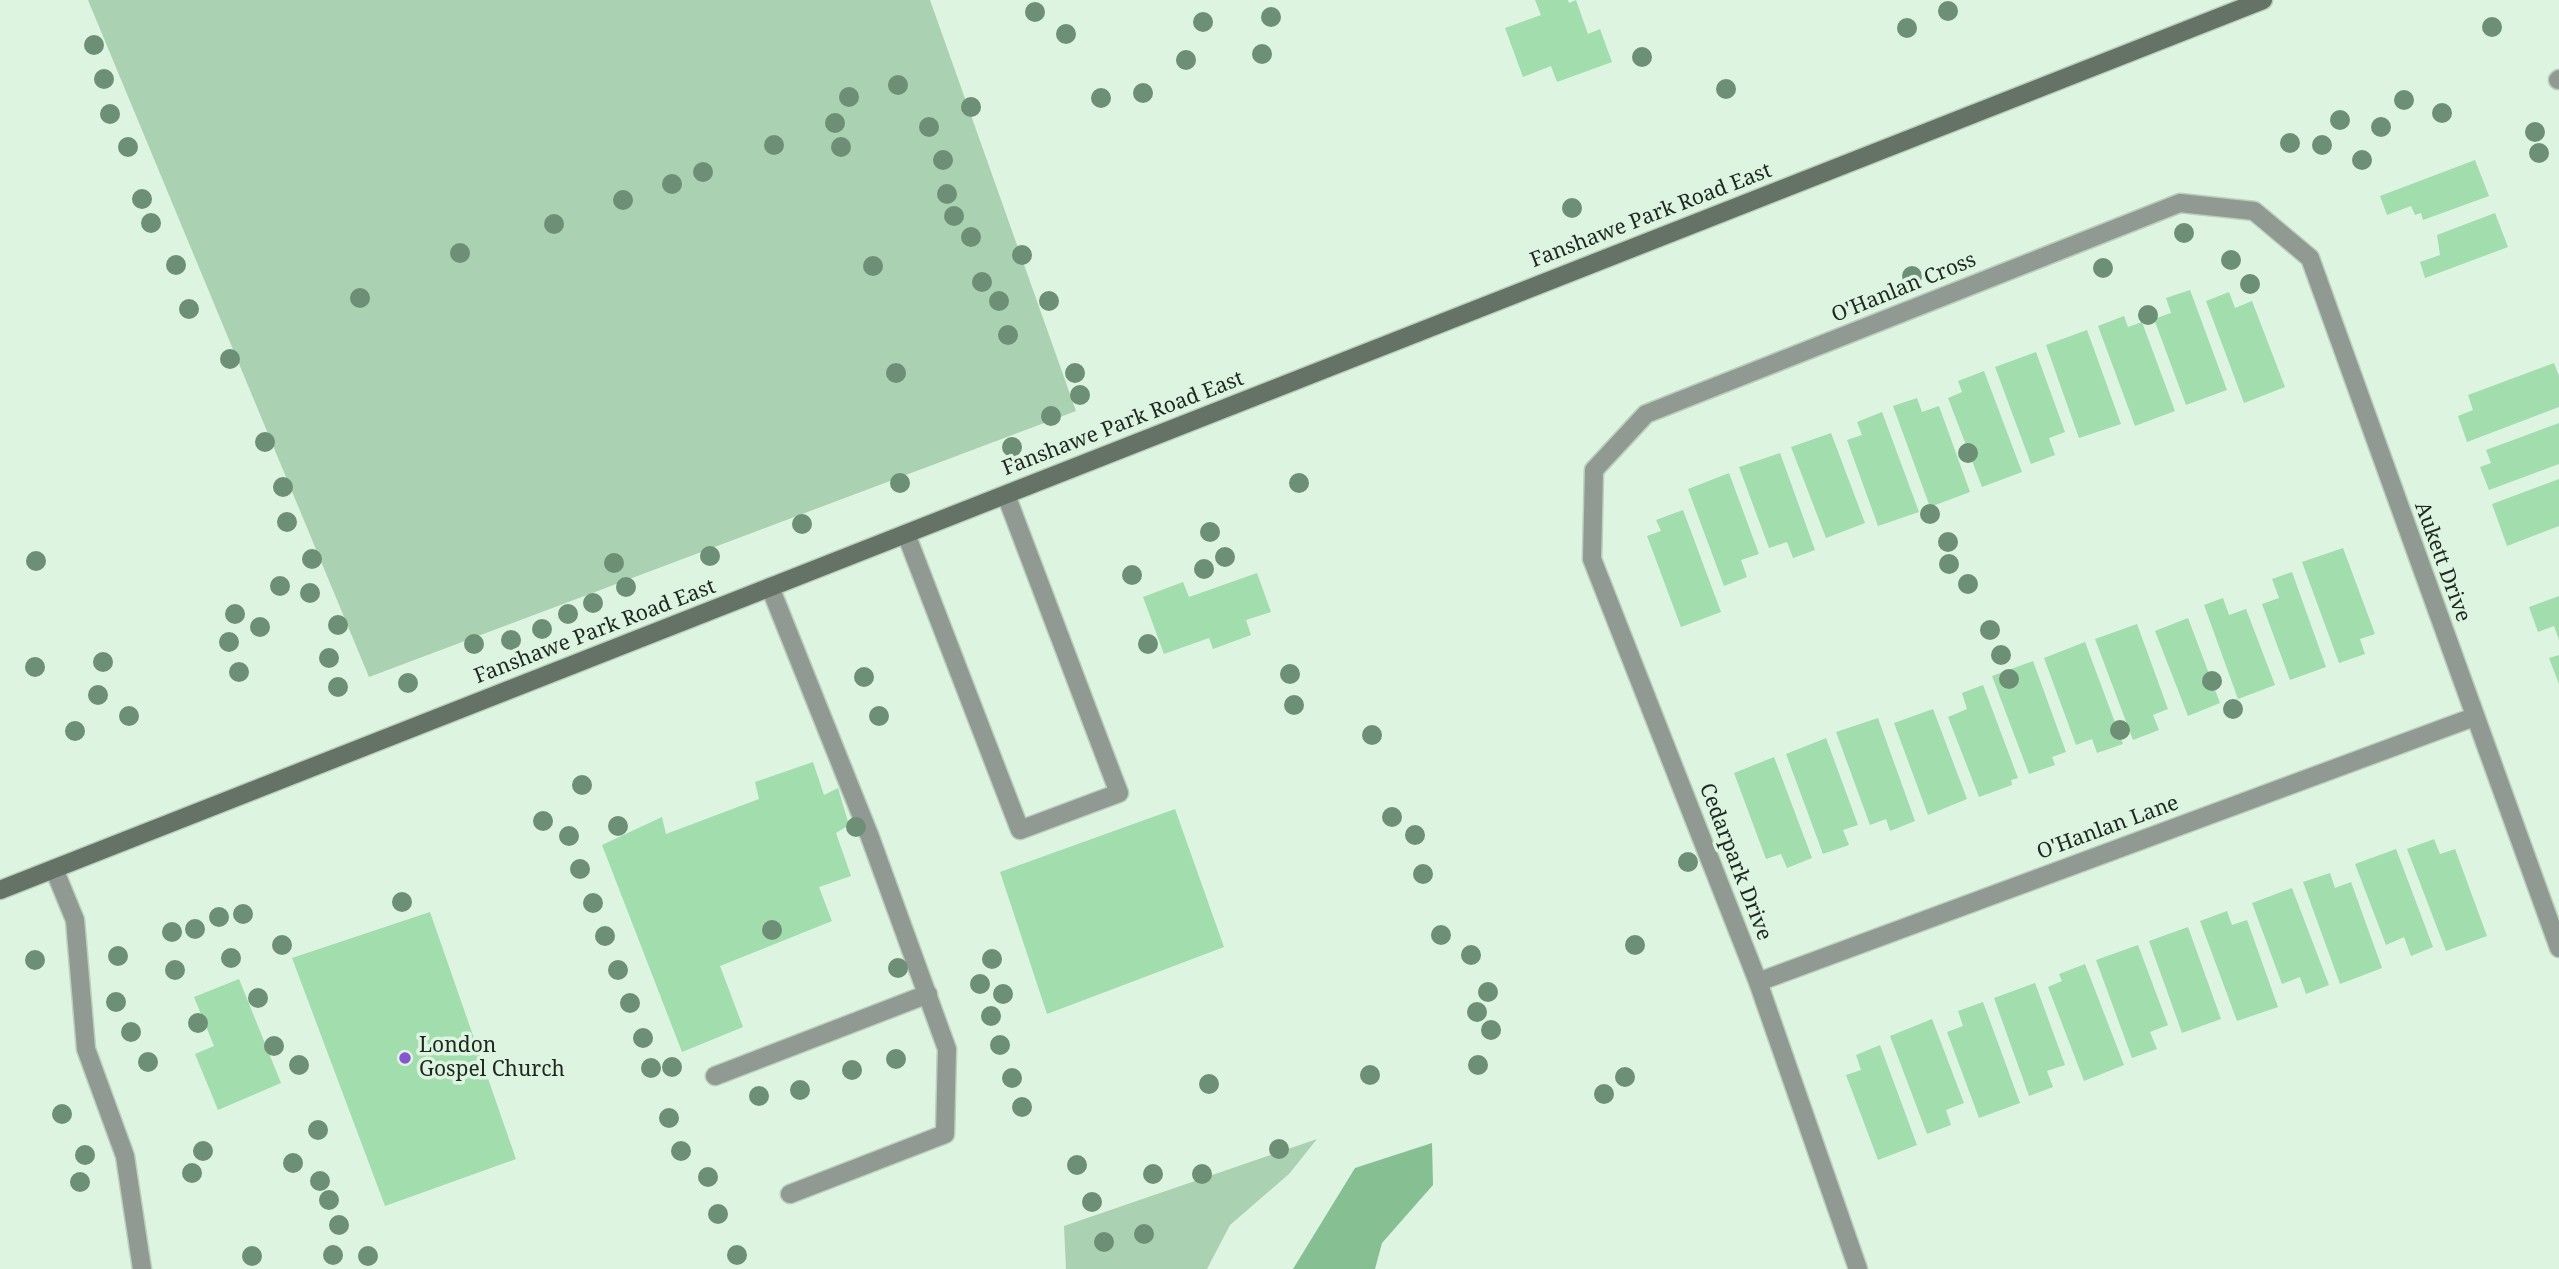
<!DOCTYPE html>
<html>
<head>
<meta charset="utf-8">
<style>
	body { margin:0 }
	canvas { display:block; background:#dcf4e0 }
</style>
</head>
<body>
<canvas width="2559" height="1269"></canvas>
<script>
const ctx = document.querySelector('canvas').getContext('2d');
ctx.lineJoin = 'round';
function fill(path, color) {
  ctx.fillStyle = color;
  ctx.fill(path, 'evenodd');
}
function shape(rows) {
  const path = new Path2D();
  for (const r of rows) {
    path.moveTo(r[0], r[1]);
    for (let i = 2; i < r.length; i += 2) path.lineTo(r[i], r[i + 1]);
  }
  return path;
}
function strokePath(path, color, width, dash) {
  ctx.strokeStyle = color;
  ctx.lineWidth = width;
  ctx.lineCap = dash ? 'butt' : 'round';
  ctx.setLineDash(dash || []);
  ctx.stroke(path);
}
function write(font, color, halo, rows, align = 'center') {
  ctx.font = font + ' "Noto Serif",serif';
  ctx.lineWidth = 7;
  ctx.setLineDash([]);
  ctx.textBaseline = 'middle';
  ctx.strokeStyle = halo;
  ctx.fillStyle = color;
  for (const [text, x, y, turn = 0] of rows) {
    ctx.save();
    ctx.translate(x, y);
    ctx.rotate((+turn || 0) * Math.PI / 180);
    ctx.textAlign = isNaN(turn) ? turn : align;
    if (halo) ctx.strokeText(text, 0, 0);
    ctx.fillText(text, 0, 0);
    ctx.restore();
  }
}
const green = shape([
	[88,0,930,0,1076,411,369,677],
	[1317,1139,1289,1174,1230,1225,1207,1269,1066,1269,1064,1226]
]);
const water = shape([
	[1432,1143,1433,1185,1382,1243,1375,1269,1293,1269,1355,1168]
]);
const building = shape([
	[1535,0,1568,0,1569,3,1576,0,1588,34,1600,29,1612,62,1557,82,1551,66,1523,77,1505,28,1541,15],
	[2475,160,2489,196,2423,220,2421,213,2415,215,2411,206,2387,215,2380,196],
	[2495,213,2508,247,2425,278,2420,262,2440,255,2437,235],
	[2190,290,2227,390,2186,405,2154,319,2171,313,2166,298],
	[2229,292,2235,308,2252,301,2285,387,2244,403,2206,301],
	[2124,316,2128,327,2142,322,2175,411,2135,426,2098,326],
	[2087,330,2121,424,2079,438,2046,345],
	[2036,352,2065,432,2049,438,2055,455,2031,464,1995,367],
	[2554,363,2559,376,2559,407,2467,442,2458,416,2473,410,2468,395],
	[1984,371,2022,472,1982,487,1948,398,1962,392,1958,381],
	[1917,398,1922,412,1939,406,1970,492,1930,507,1893,406],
	[1882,412,1919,512,1878,526,1847,440,1862,435,1857,422],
	[2559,423,2559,464,2489,490,2480,467,2491,463,2486,450],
	[1831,433,1865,523,1826,538,1791,447],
	[1780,453,1815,550,1793,558,1787,542,1769,548,1739,467],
	[1729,473,1759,554,1741,560,1747,577,1724,586,1688,489],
	[2559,479,2559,526,2507,546,2492,504],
	[1683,510,1721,612,1681,627,1647,536,1661,531,1656,520],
	[2343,548,2375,634,2360,639,2365,654,2339,663,2302,562],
	[2292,572,2326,667,2290,680,2262,604,2279,598,2272,579],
	[1257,573,1271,612,1246,620,1251,635,1213,649,1209,638,1164,654,1143,597,1183,582,1189,597],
	[2559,596,2559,640,2554,626,2538,632,2529,607],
	[2223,598,2229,615,2246,609,2275,685,2238,699,2204,605],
	[2188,618,2220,703,2188,716,2155,631],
	[2137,624,2168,709,2153,715,2159,730,2133,740,2095,639],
	[2085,642,2123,744,2097,753,2092,739,2076,745,2044,658],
	[2559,655,2559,684,2549,658],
	[2033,661,2066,752,2052,757,2055,765,2029,774,1992,676],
	[1983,685,2018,778,2011,780,2012,785,1979,797,1948,717,1967,709,1962,693],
	[1933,709,1967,799,1928,815,1894,723],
	[1878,718,1915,821,1890,831,1886,819,1870,825,1836,732],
	[1826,738,1858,825,1843,830,1849,845,1823,854,1786,754],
	[1774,757,1812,858,1787,868,1781,854,1766,859,1734,773],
	[813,762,824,795,838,788,849,825,836,833,851,876,819,887,832,921,720,966,743,1027,682,1052,602,845,662,817,666,834,759,799,755,782],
	[1175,809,1224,947,1047,1014,1000,872],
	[2434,839,2440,854,2455,849,2487,936,2446,951,2407,849],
	[2396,849,2433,947,2411,956,2404,937,2386,945,2355,864],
	[2330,873,2335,888,2351,882,2382,968,2340,984,2303,882],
	[2292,888,2329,985,2306,994,2300,977,2282,984,2252,903],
	[2227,911,2232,925,2247,920,2278,1007,2237,1021,2200,921],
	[430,912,516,1159,385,1206,292,958],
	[2188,927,2221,1019,2182,1033,2149,941],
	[2138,945,2168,1025,2150,1032,2157,1049,2132,1058,2096,960],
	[2085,964,2124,1065,2084,1081,2048,987,2062,981,2059,974],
	[239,979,281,1083,218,1110,195,1054,214,1046,194,997],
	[2035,983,2065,1065,2047,1071,2053,1087,2029,1096,1994,998],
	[1983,1002,2020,1103,1979,1118,1947,1032,1963,1026,1958,1011],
	[1932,1019,1964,1103,1946,1110,1951,1125,1927,1134,1890,1036],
	[1880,1045,1917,1145,1878,1160,1846,1075,1861,1070,1856,1055]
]);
const service = shape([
	[2558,80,2559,79],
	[906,534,1020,830,1119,793,1006,495],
	[770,587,870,837,947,1049,945,1134,790,1194],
	[54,869,75,920,86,1049,125,1156,142,1269],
	[715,1076,928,994]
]);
const minor = shape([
	[1758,982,2474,717],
	[1858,1269,1758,982,1592,559,1594,470,1646,414,2180,203,2254,211,2310,258,2559,948]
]);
const secondary = shape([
	[0,890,2263,0]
]);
const trees = [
	[1948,11],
	[1035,12],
	[1271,17],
	[1203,22],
	[2492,27],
	[1907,28],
	[1066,34],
	[94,45],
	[1262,54],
	[1642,57],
	[1186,60],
	[104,79],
	[898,85],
	[1726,89],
	[1143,93],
	[849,97],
	[1101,98],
	[2404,100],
	[971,107],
	[2442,113],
	[110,114],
	[2340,120],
	[835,123],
	[929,127],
	[2381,127],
	[2535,132],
	[2290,143],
	[774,145],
	[2322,145],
	[128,147],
	[841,147],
	[2539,153],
	[943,160],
	[2362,160],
	[703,172],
	[672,184],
	[947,194],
	[142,199],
	[623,200],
	[1572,208],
	[954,216],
	[151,223],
	[554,224],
	[2184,233],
	[971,237],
	[460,253],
	[1022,255],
	[2231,260],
	[176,265],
	[873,266],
	[2103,268],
	[1912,276],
	[982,282],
	[2250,284],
	[360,298],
	[999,301],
	[1049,301],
	[189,309],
	[2148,315],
	[1008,335],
	[230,359],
	[896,373],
	[1075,373],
	[1080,395],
	[1051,416],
	[265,442],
	[1012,447],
	[1968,453],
	[900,483],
	[1299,483],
	[283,487],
	[1930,514],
	[287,522],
	[802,524],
	[1210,532],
	[1948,542],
	[710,556],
	[1225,557],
	[312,559],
	[36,561],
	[614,563],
	[1949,564],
	[1204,569],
	[1132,575],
	[1968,584],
	[280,586],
	[626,587],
	[310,593],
	[593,603],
	[235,614],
	[568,614],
	[338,625],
	[260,627],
	[542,629],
	[1990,630],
	[511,640],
	[229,642],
	[474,644],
	[1148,644],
	[2001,655],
	[329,658],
	[103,662],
	[35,667],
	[239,672],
	[1290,674],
	[864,677],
	[2009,679],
	[2212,681],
	[408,683],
	[338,687],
	[98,695],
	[1294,705],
	[2233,709],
	[129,716],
	[879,716],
	[2120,730],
	[75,731],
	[1372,735],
	[582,785],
	[1392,817],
	[543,821],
	[618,826],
	[856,827],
	[1415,835],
	[569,836],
	[1688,862],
	[580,869],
	[1423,874],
	[402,902],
	[593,903],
	[243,914],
	[219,917],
	[195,929],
	[772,930],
	[172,932],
	[1441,935],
	[605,936],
	[282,945],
	[1635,945],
	[1471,955],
	[118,956],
	[231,958],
	[992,959],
	[35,960],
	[898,968],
	[175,970],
	[618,970],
	[980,984],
	[1488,992],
	[1003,994],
	[258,998],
	[116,1002],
	[630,1003],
	[1477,1012],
	[991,1016],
	[198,1023],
	[1491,1030],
	[131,1032],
	[643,1038],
	[1000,1045],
	[274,1046],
	[896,1059],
	[148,1062],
	[299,1065],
	[1478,1065],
	[672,1067],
	[651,1068],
	[852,1070],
	[1370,1075],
	[1625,1077],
	[1012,1078],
	[1209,1084],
	[800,1090],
	[1604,1094],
	[759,1096],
	[1022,1107],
	[62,1114],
	[669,1118],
	[318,1130],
	[1279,1149],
	[203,1151],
	[681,1151],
	[85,1155],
	[293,1163],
	[1077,1165],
	[192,1173],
	[1153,1174],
	[1202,1174],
	[708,1177],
	[320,1181],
	[80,1182],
	[329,1200],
	[1092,1202],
	[718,1214],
	[339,1225],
	[1144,1234],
	[1104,1242],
	[333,1255],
	[737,1255],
	[252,1256],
	[368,1256]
];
const markers = [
	[405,1058,7,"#8856cf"]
];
const streetNames = [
	["Fanshawe Park Road East",1651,216,-21],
	["O'Hanlan Cross",1904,288,-22],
	["Fanshawe Park Road East",1123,424,-21],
	["Aukett Drive",2442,562,70],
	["Fanshawe Park Road East",595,632,-21],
	["O'Hanlan Lane",2108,828,-20],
	["Cedarpark Drive",1735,862,69]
];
const poiNames = [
	["London",419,1046],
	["Gospel Church",419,1070]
];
fill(green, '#aad1b1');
fill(water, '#86bf91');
fill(building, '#a2ddad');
strokePath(service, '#bacfbd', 21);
strokePath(minor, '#bacfbd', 21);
strokePath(secondary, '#bacfbd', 21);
strokePath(service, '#909a92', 18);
strokePath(minor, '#909a92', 18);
strokePath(secondary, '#657367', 18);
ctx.fillStyle = '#6d8f75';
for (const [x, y] of trees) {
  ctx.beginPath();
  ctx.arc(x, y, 10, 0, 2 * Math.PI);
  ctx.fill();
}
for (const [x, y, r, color] of markers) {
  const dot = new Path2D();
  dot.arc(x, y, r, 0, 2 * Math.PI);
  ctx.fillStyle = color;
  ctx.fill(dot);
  strokePath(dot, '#dcf4e0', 2.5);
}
write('21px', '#1e2720', '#dcf4e0', streetNames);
write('21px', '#1e2720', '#dcf4e0', poiNames, 'left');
</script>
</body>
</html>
